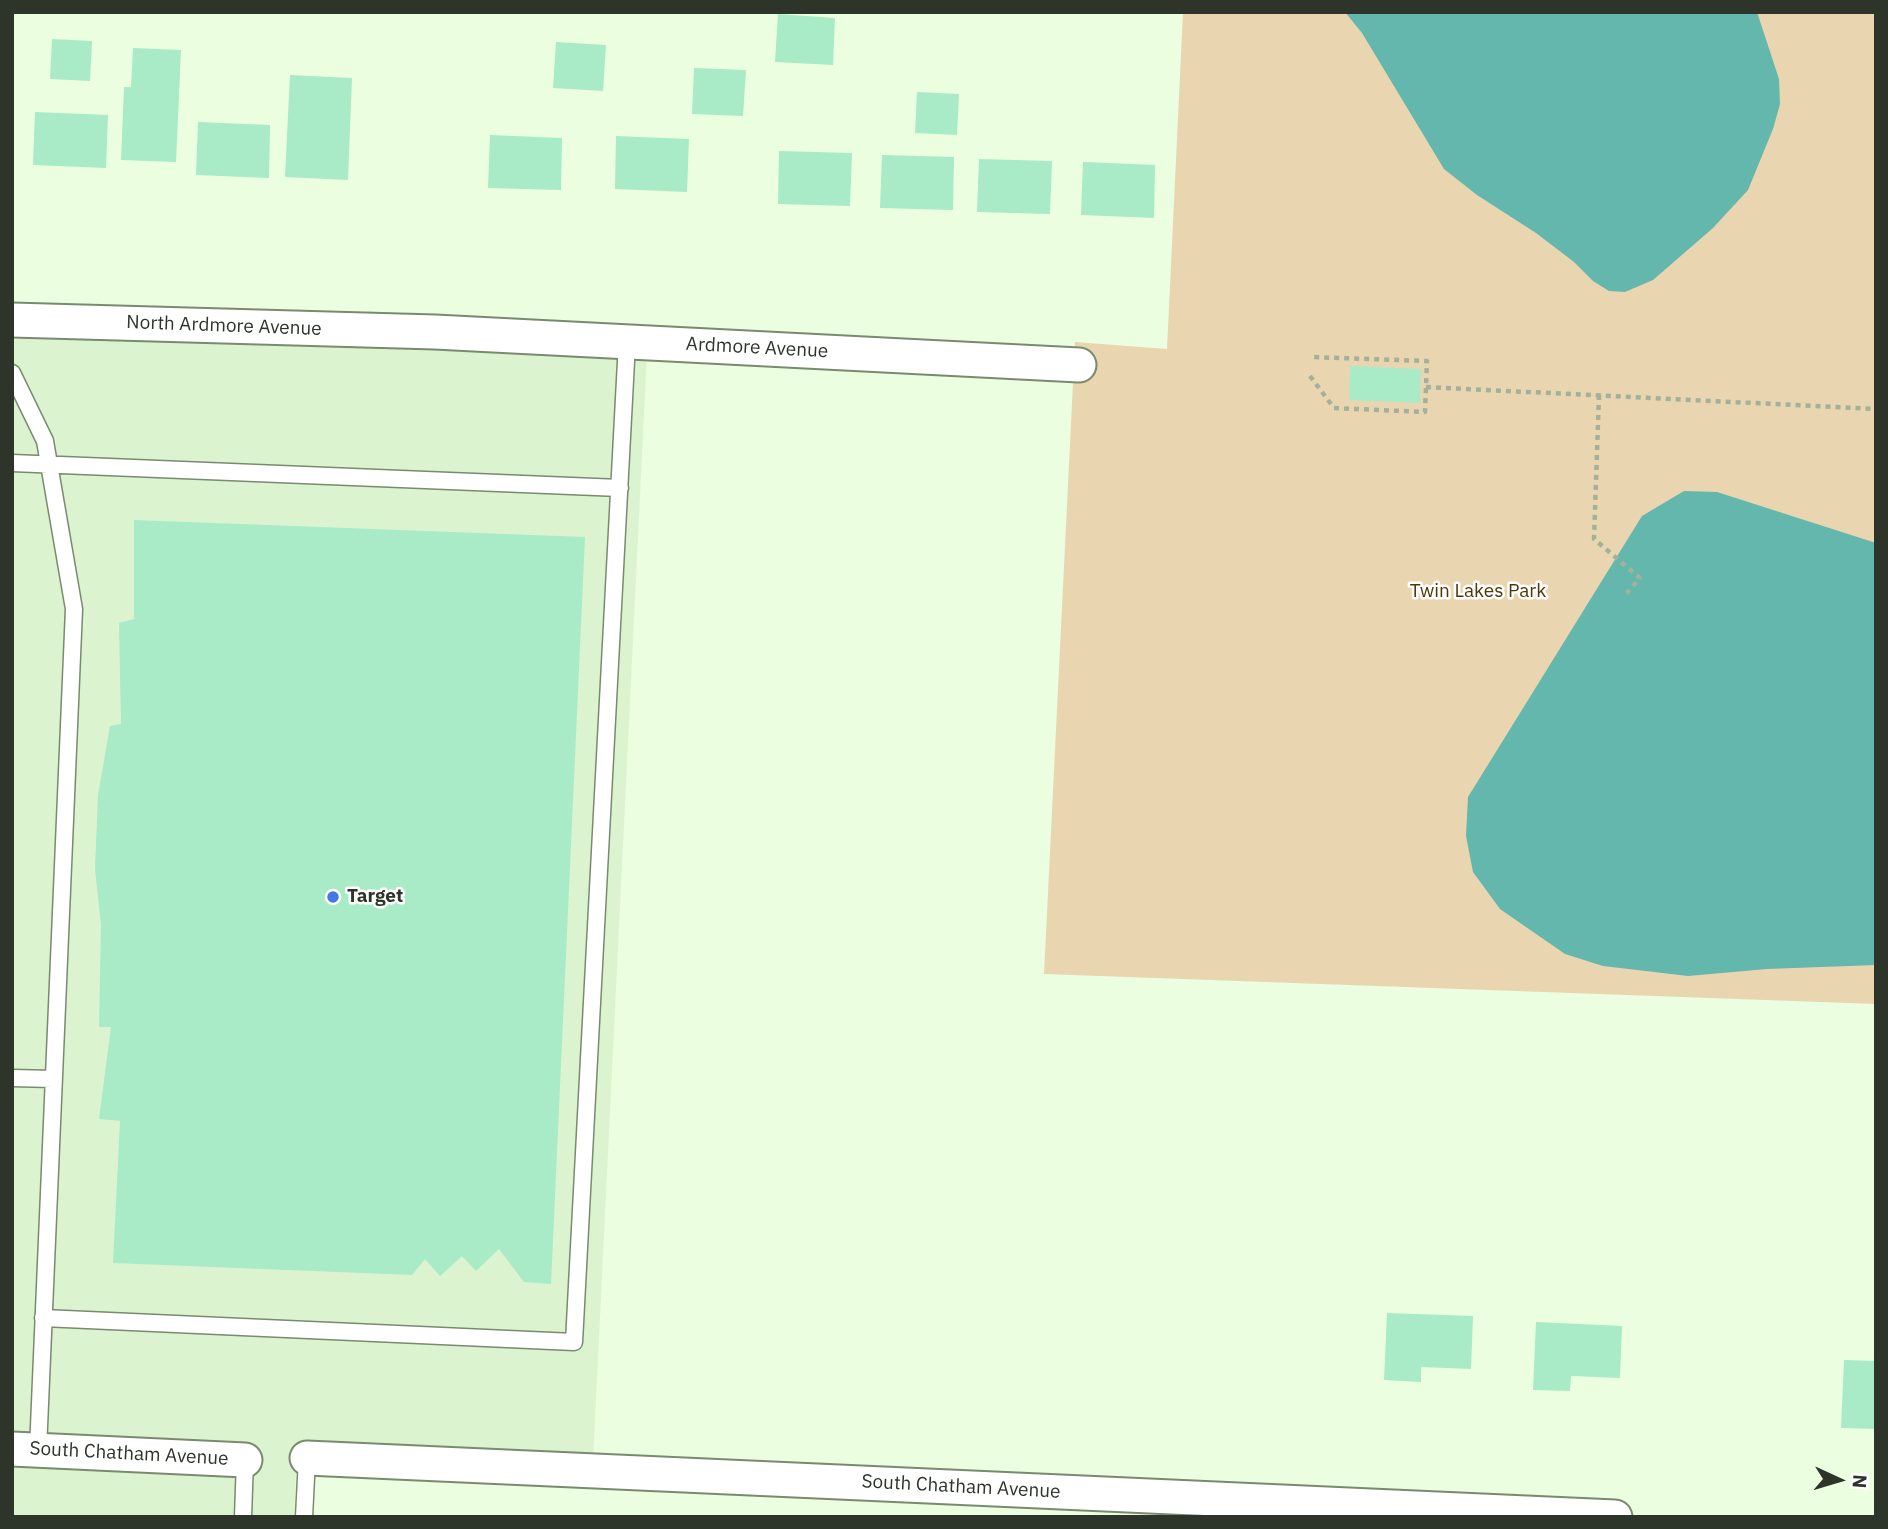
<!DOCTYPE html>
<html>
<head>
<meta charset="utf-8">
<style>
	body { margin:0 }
	#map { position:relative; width:1888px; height:1529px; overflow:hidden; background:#ebfee0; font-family:"IBM Plex Sans",sans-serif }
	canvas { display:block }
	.frame { position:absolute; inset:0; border:14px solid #2d3429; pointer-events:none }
	.north { position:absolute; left:1804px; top:1445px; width:70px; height:70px; -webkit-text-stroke:5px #fff; paint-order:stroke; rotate:94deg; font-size:19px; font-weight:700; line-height:28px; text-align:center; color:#2d3429 }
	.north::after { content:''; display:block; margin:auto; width:24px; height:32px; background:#2d3429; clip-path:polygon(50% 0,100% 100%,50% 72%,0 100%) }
</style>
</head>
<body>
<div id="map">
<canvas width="1888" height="1529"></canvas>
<div class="frame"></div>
<div class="north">N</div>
</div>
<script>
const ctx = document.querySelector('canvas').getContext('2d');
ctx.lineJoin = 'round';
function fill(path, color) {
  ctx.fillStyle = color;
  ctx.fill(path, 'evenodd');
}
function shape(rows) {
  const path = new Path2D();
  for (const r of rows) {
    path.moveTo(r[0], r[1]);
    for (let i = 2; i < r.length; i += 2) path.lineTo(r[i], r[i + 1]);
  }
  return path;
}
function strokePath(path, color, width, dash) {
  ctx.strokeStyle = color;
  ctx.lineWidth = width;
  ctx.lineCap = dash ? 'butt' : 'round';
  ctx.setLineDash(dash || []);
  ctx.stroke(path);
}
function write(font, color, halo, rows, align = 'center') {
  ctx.font = font + ' "IBM Plex Sans",sans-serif';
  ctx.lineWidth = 5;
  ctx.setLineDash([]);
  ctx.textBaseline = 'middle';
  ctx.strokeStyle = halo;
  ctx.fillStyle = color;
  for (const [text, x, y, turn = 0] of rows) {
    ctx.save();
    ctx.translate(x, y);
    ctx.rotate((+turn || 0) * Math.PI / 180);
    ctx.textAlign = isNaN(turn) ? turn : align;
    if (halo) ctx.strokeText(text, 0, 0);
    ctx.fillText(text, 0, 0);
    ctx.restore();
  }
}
const built = shape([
	[12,332,647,352,593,1461,297,1447,294,1517,12,1517]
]);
const green = shape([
	[1183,12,1876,12,1876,1004,1044,974,1075,342,1167,349]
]);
const water = shape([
	[1345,12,1757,12,1779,79,1780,104,1773,129,1748,190,1713,228,1653,280,1625,292,1609,291,1593,281,1574,262,1536,233,1477,195,1444,169,1362,33],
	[1684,491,1717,492,1876,543,1876,965,1767,969,1688,976,1603,966,1565,954,1500,909,1473,872,1466,836,1468,797,1642,516]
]);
const building = shape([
	[778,14,835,18,833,65,775,62],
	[52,39,92,41,90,81,50,79],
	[556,42,606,45,603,91,553,88],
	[133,48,181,50,176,162,121,160,124,87,131,87],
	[694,68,746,70,743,116,692,114],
	[290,75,352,78,348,180,285,177],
	[917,92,959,94,957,135,915,133],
	[35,112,108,115,106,168,33,165],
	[198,122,270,125,269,178,196,175],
	[490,135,562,138,561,190,488,188],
	[616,136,689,139,687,192,615,189],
	[779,151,852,153,850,206,778,204],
	[882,155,954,157,953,210,880,208],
	[979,159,1052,161,1050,214,977,212],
	[1083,162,1155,165,1154,218,1081,215],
	[1350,366,1421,369,1420,403,1349,400],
	[134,520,585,537,551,1284,524,1282,499,1249,476,1271,462,1256,440,1276,425,1259,412,1275,113,1263,120,1121,99,1119,111,1027,99,1027,101,925,95,869,98,795,110,726,121,724,119,623,134,619],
	[1387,1313,1473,1316,1471,1369,1421,1367,1421,1382,1384,1380],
	[1536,1322,1622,1326,1620,1378,1571,1376,1570,1391,1533,1390],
	[1844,1360,1876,1361,1876,1429,1841,1428]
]);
const path = shape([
	[1310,376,1334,408,1425,412,1427,361,1311,357],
	[1426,387,1876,409],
	[1599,395,1594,539,1640,578,1625,595]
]);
const lane = shape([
	[12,373,45,441,74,609,38,1450],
	[12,463,620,488],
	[12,1078,53,1079],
	[43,1318,574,1342,627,342],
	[243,1517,245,1460],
	[304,1517,307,1458]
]);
const street = shape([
	[12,320,435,332,1079,365],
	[12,1449,245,1460],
	[307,1458,1615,1517]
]);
const markers = [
	[333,897,7,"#4376e7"]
];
const streetNames = [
	["North Ardmore Avenue",224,326,2],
	["Ardmore Avenue",757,348,3],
	["South Chatham Avenue",129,1454,3],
	["South Chatham Avenue",961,1487,3]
];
const parkNames = [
	["Twin Lakes Park",1478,592]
];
const poiNames = [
	["Target",347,897]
];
fill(built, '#dcf3cf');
fill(green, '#ead5b1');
fill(water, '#63b7ad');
fill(building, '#a8ebc6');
strokePath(lane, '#798a6f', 19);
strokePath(street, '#798a6f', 37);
strokePath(path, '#a3b19a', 4.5, [5, 5]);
strokePath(lane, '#fff', 16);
strokePath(street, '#fff', 33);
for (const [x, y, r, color] of markers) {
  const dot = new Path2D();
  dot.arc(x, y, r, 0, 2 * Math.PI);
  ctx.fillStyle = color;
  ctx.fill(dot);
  strokePath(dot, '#fff', 2.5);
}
write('19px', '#2d3429', '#fff', streetNames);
write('19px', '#4d3706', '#fff', parkNames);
write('bold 19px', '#2d3429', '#fff', poiNames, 'left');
</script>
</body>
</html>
